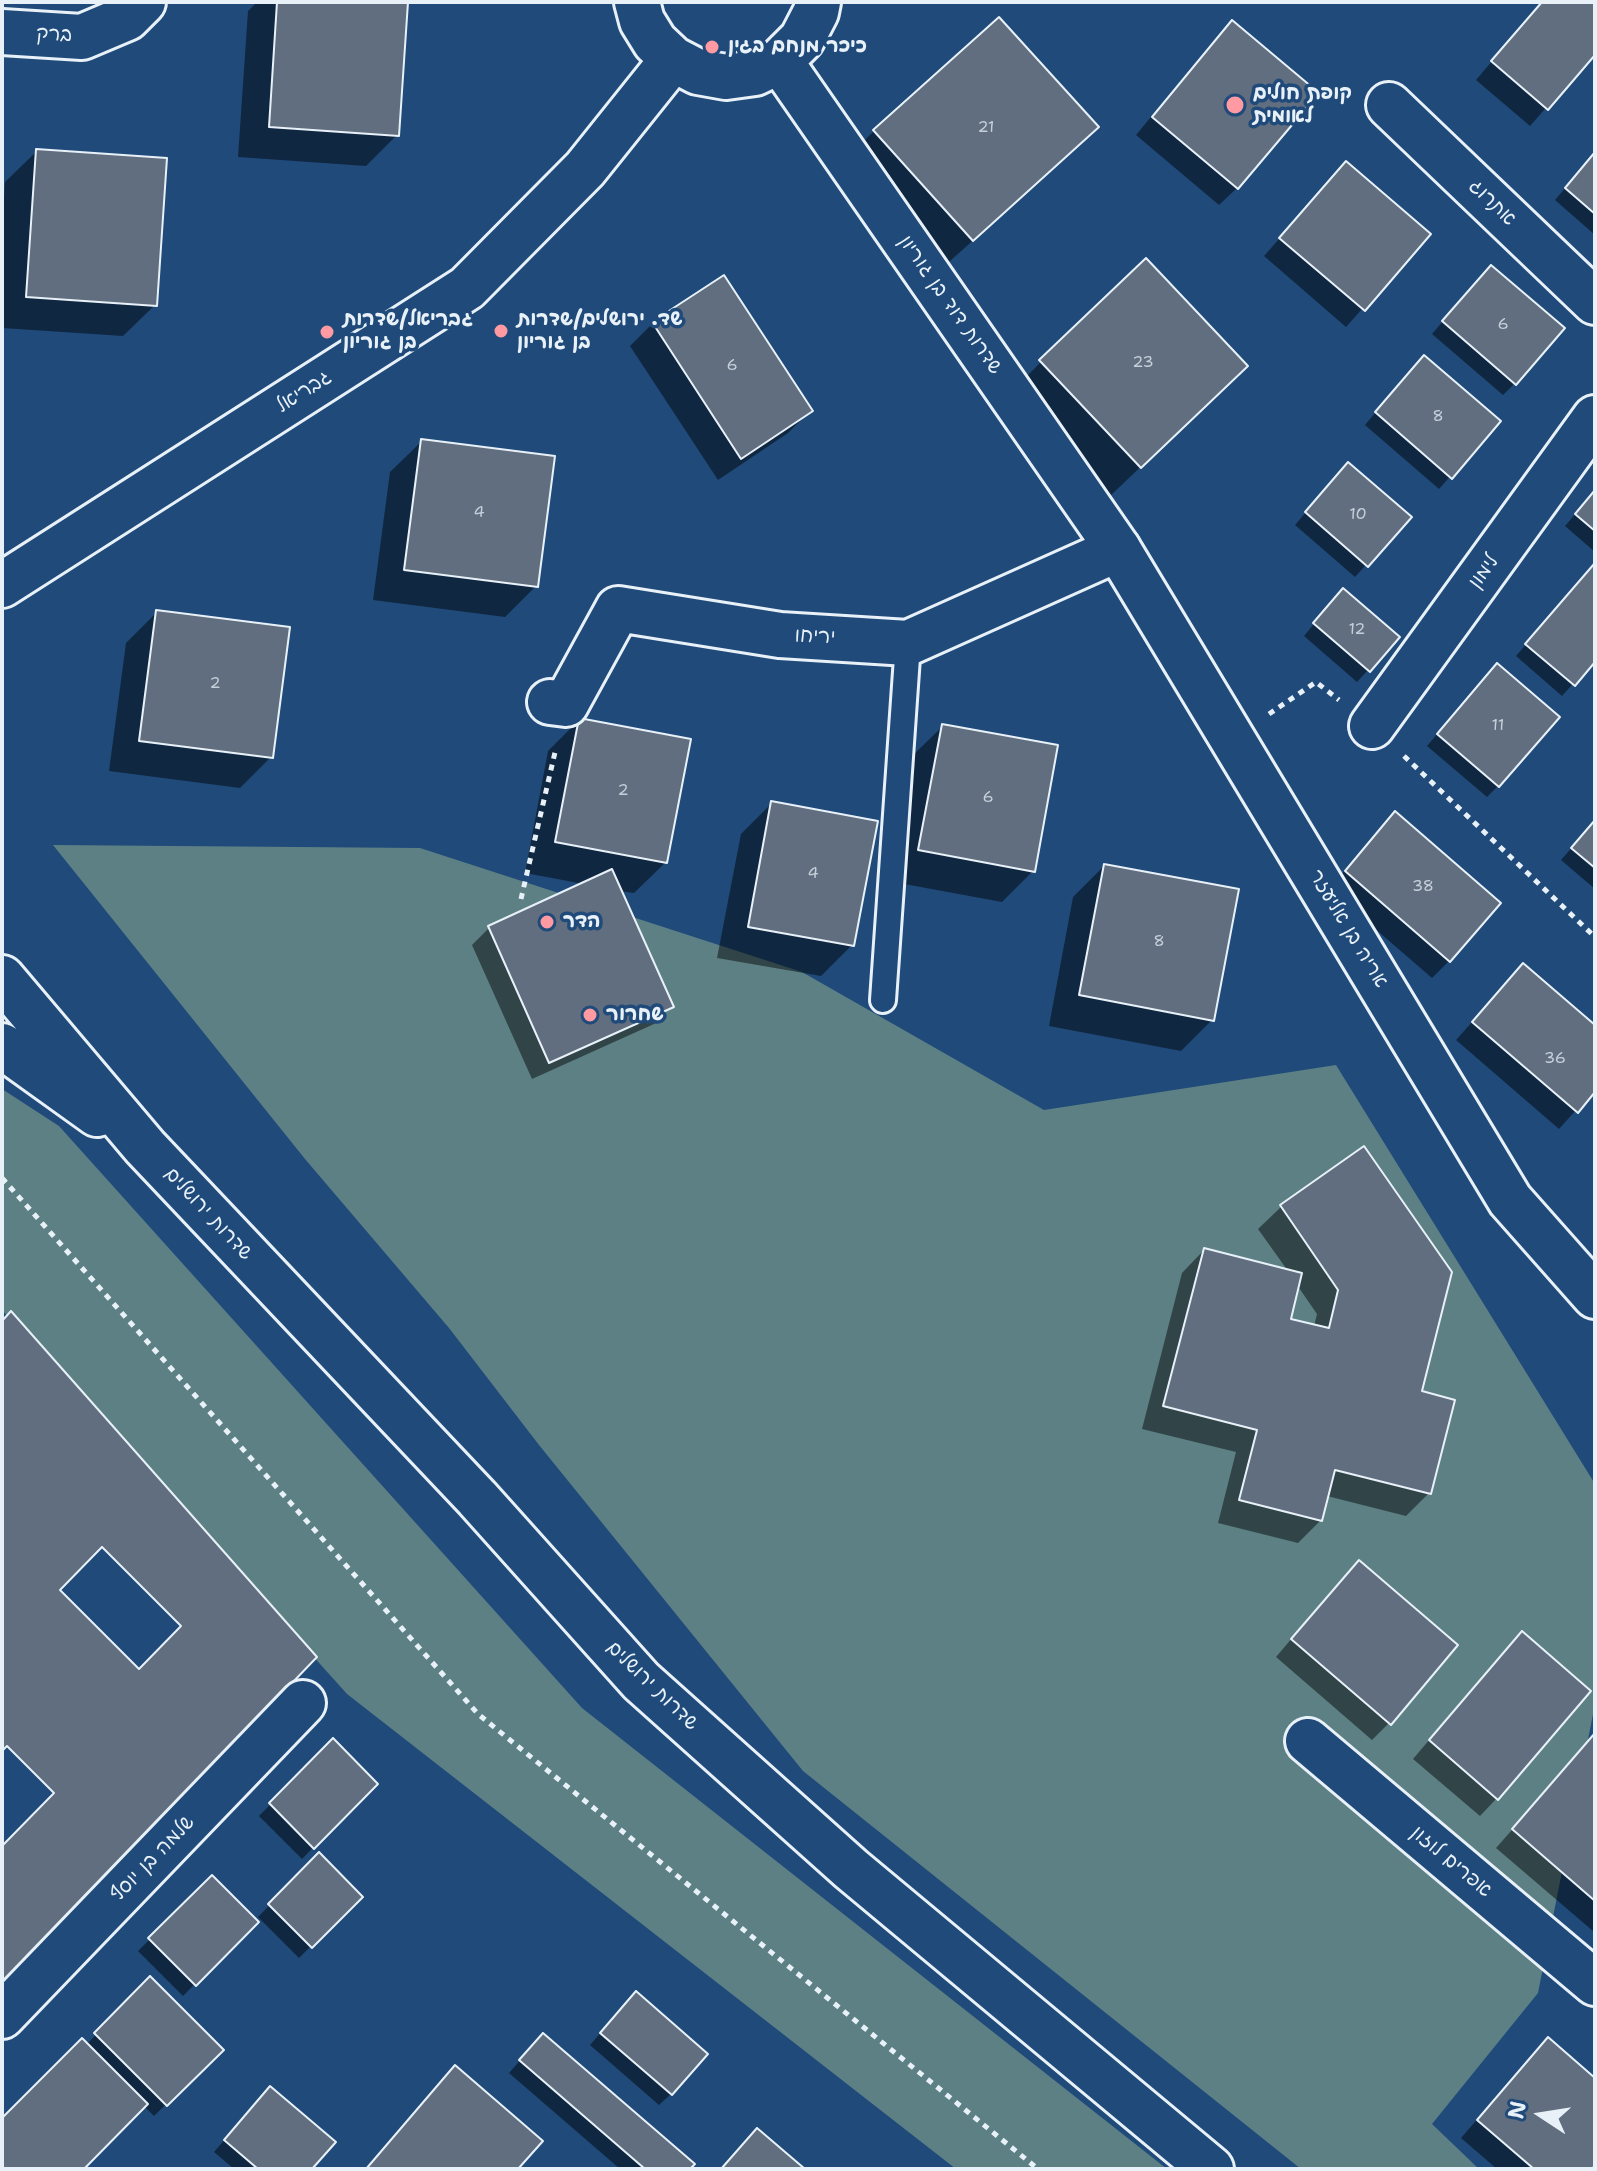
<!DOCTYPE html>
<html>
<head>
<meta charset="utf-8">
<style>
	body { margin:0 }
	#map { position:relative; width:1597px; height:2171px; overflow:hidden; background:#1f4a7a; font-family:"Shantell Sans",sans-serif }
	canvas { display:block }
	.frame { position:absolute; inset:0; border:4px solid #e8f1f8; pointer-events:none }
	.north { position:absolute; left:1501px; top:2075px; width:80px; height:80px; -webkit-text-stroke:6px #1f4a7a; paint-order:stroke; rotate:282deg; font-size:22px; font-weight:700; line-height:32px; text-align:center; color:#e8f1f8 }
	.north::after { content:''; display:block; margin:auto; width:28px; height:36px; background:#e8f1f8; clip-path:polygon(50% 0,100% 100%,50% 72%,0 100%) }
</style>
</head>
<body>
<div id="map">
<canvas width="1597" height="2171"></canvas>
<div class="frame"></div>
<div class="north">N</div>
</div>
<script>
const ctx = document.querySelector('canvas').getContext('2d');
ctx.lineJoin = 'round';
function fill(path, color) {
  ctx.fillStyle = color;
  ctx.fill(path, 'evenodd');
}
function shape(rows) {
  const path = new Path2D();
  for (const r of rows) {
    path.moveTo(r[0], r[1]);
    for (let i = 2; i < r.length; i += 2) path.lineTo(r[i], r[i + 1]);
  }
  return path;
}
function strokePath(path, color, width, dash) {
  ctx.strokeStyle = color;
  ctx.lineWidth = width;
  ctx.lineCap = dash ? 'butt' : 'round';
  ctx.setLineDash(dash || []);
  ctx.stroke(path);
}
function write(font, color, halo, rows, align = 'center') {
  ctx.font = font + ' "Shantell Sans","Playpen Sans Hebrew",sans-serif';
  ctx.lineWidth = 7;
  ctx.setLineDash([]);
  ctx.textBaseline = 'middle';
  ctx.strokeStyle = halo;
  ctx.fillStyle = color;
  for (const [text, x, y, turn = 0] of rows) {
    ctx.save();
    ctx.translate(x, y);
    ctx.rotate((+turn || 0) * Math.PI / 180);
    ctx.textAlign = isNaN(turn) ? turn : align;
    if (halo) ctx.strokeText(text, 0, 0);
    ctx.fillText(text, 0, 0);
    ctx.restore();
  }
}
const green = shape([
	[53,845,420,848,802,972,1044,1110,1336,1065,1595,1484,1595,1704,1538,1993,1432,2124,1479,2169,1301,2169,803,1771,539,1445,449,1328,305,1159],
	[2,1089,59,1126,582,1708,1167,2169,956,2169,347,1694,2,1310]
]);
const shadow = shape([
	[257,2,406,2,397,135,366,166,238,157,248,11],
	[1542,2,1595,2,1595,52,1530,126,1476,80],
	[1232,23,1316,93,1237,188,1219,205,1136,135,1215,40],
	[1096,127,1065,158,940,270,843,162,874,131],
	[37,151,155,305,123,336,2,328,2,233,5,182],
	[1595,153,1595,235,1555,200],
	[1346,163,1429,234,1346,327,1264,256],
	[723,277,810,411,788,433,718,480,630,346,653,323],
	[1479,279,1514,384,1503,395,1432,334],
	[1041,362,1214,397,1109,497,1010,393],
	[1412,369,1498,422,1439,489,1365,425],
	[422,441,536,586,505,617,373,600,390,472],
	[1337,476,1409,517,1355,577,1295,525],
	[1595,491,1595,552,1565,526],
	[1594,566,1595,659,1562,696,1516,656],
	[1332,602,1368,670,1357,682,1304,636],
	[157,612,271,757,240,788,109,771,126,643],
	[1486,677,1498,786,1487,797,1427,746],
	[579,720,666,862,634,893,619,891,671,1006,654,1024,532,1079,472,945,489,928,584,884,525,873,548,751],
	[943,726,1033,871,1002,902,888,881,911,757],
	[772,803,852,945,821,976,717,958,741,834],
	[1595,821,1595,889,1561,860],
	[1378,831,1449,961,1432,978,1329,889],
	[1104,866,1212,1020,1181,1051,1049,1026,1073,897],
	[1523,965,1595,1027,1595,1089,1559,1129,1456,1040],
	[1363,1149,1419,1392,1429,1493,1406,1516,1327,1496,1321,1520,1298,1543,1218,1523,1236,1452,1142,1429,1182,1273,1204,1250,1288,1271,1258,1229,1281,1207],
	[1297,1285,1317,1314,1314,1326,1288,1320],
	[1359,1562,1389,1723,1372,1740,1276,1657,1342,1579],
	[1505,1651,1497,1798,1480,1816,1413,1759],
	[1595,1736,1595,1929,1593,1931,1496,1848],
	[333,1741,375,1784,302,1859,259,1816],
	[319,1855,360,1897,299,1958,258,1917],
	[212,1878,256,1922,183,1996,138,1951],
	[150,1979,221,2050,154,2116,144,2106,82,2169,2,2169,2,2121,86,2045],
	[625,2005,671,2094,659,2105,590,2045],
	[532,2047,688,2169,620,2169,509,2073],
	[1531,2057,1595,2080,1595,2162,1589,2169,1497,2169,1461,2138],
	[259,2100,310,2169,234,2169,214,2152]
]);
const building = shape([
	[277,2,408,2,399,136,269,127,277,2],
	[1542,2,1595,2,1595,55,1548,110,1491,61,1542,2],
	[999,17,1099,127,973,241,873,130,999,17],
	[1232,20,1319,93,1238,189,1152,117,1232,20],
	[36,149,167,158,157,306,26,297,36,149],
	[1595,152,1595,214,1565,188,1595,152],
	[1346,161,1431,234,1365,311,1279,238,1346,161],
	[1146,258,1248,366,1141,468,1039,360,1146,258],
	[1491,265,1565,328,1516,385,1442,321,1491,265],
	[724,275,813,411,741,459,652,322,724,275],
	[1424,355,1501,421,1452,479,1375,412,1424,355],
	[421,439,555,456,538,587,404,570,421,439],
	[1348,462,1412,517,1368,567,1305,512,1348,462],
	[1595,490,1595,531,1575,514,1595,490],
	[1594,564,1595,662,1575,686,1525,644,1594,564],
	[1343,588,1400,637,1370,672,1313,623,1343,588],
	[156,610,290,627,273,758,139,741,156,610],
	[1497,663,1560,717,1499,787,1437,734,1497,663],
	[579,718,691,739,667,863,555,842,579,718],
	[942,724,1058,745,1035,872,918,850,942,724],
	[771,801,878,821,854,946,748,927,771,801],
	[1395,811,1501,903,1450,962,1345,871,1395,811],
	[1595,820,1595,868,1571,848,1595,820],
	[1104,864,1239,889,1214,1021,1079,995,1104,864],
	[612,869,674,1007,549,1063,488,926,612,869],
	[1523,963,1595,1025,1595,1092,1578,1113,1472,1022,1523,963],
	[1364,1146,1452,1272,1422,1391,1455,1400,1431,1494,1335,1470,1322,1521,1239,1500,1257,1430,1163,1406,1204,1248,1302,1273,1291,1319,1329,1328,1338,1290,1280,1205,1364,1146],
	[11,1311,317,1657,2,1985,2,1321,11,1311],
	[102,1547,181,1626,139,1669,60,1590,102,1547],
	[1359,1560,1458,1645,1391,1725,1291,1639,1359,1560],
	[1522,1631,1591,1691,1498,1800,1429,1740,1522,1631],
	[1595,1733,1595,1901,1512,1829,1595,1733],
	[333,1738,378,1784,314,1849,269,1803,333,1738],
	[7,1746,54,1793,2,1846,2,1751,7,1746],
	[319,1852,363,1897,312,1948,268,1904,319,1852],
	[212,1875,259,1922,196,1986,148,1938,212,1875],
	[150,1976,224,2050,167,2106,94,2033,150,1976],
	[636,1991,708,2054,672,2095,600,2033,636,1991],
	[543,2033,695,2164,690,2169,645,2169,519,2060,543,2033],
	[1548,2037,1595,2078,1595,2165,1592,2169,1534,2169,1477,2120,1548,2037],
	[82,2038,148,2104,84,2169,2,2169,2,2118,82,2038],
	[455,2065,543,2141,518,2169,366,2169,455,2065],
	[270,2086,336,2142,312,2169,258,2169,224,2140,270,2086],
	[757,2128,805,2169,721,2169,757,2128]
]);
const path = shape([
	[1269,714,1316,682,1339,700],
	[1404,756,1595,937],
	[521,899,556,748],
	[2,1178,478,1714,1038,2169]
]);
const lane = shape([
	[883,1000,908,643]
]);
const street = shape([
	[2,32,82,37,127,18,143,2],
	[1389,105,1595,302],
	[550,702,566,704,618,609,780,635,908,643,1118,549],
	[1372,726,1595,418],
	[1308,1741,1595,1983],
	[2,2016,303,1703]
]);
const secondary = shape([
	[637,2,642,21,655,42,673,59,698,72,726,77,755,73,780,61,802,39,816,12,818,2],
	[780,61,1118,549,1510,1200,1595,1296],
	[2,585,467,288,585,169,673,59],
	[2,978,145,1147,477,1498,641,1681,851,1869,1211,2169],
	[2,1046,97,1114]
]);
const markers = [
	[712,47,8,"#ff9aa2"],
	[1235,105,10,"#ff9aa2"],
	[501,331,8,"#ff9aa2"],
	[327,332,8,"#ff9aa2"],
	[547,922,8,"#ff9aa2"],
	[590,1015,8,"#ff9aa2"]
];
const numberNames = [
	["21",986,128],
	["6",1503,325],
	["23",1143,363],
	["6",732,366],
	["8",1438,417],
	["4",479,513],
	["10",1358,515],
	["12",1357,630],
	["2",215,684],
	["11",1498,726],
	["2",623,791],
	["6",988,798],
	["4",813,874],
	["38",1423,887],
	["8",1159,942],
	["36",1555,1059]
];
const streetNames = [
	["ברק",54,35,3],
	["אתרוג",1492,203,44],
	["שדרות דוד בן גוריון",950,305,55],
	["גבריאל",304,392,-33],
	["לימון",1484,572,-54],
	["יריחו",815,637,3],
	["אריה בן אליעזר",1348,929,59],
	["שדרות ירושלים",208,1214,47],
	["שדרות ירושלים",652,1686,44],
	["שלמה בן יוסף",153,1859,-46],
	["אפרים לוזון",1451,1862,40]
];
const poiNames = [
	["כיכר מנחם בגין",728,47],
	["קופת חולים",1253,94],
	["לאומית",1253,117],
	["גבריאל/שדרות",343,320],
	["בן גוריון",343,343],
	["שד. ירושלים/שדרות",517,320],
	["בן גוריון",517,343],
	["הדר",563,922],
	["שחרור",606,1015]
];
fill(green, '#5d8085');
fill(shadow, '#0007');
fill(building, '#606e7f');
strokePath(building, '#e8f1f8', 2);
strokePath(lane, '#e8f1f8', 30);
strokePath(street, '#e8f1f8', 50);
strokePath(secondary, '#e8f1f8', 50);
strokePath(path, '#e8f1f8', 5, [6, 6]);
strokePath(lane, '#1f4a7a', 24);
strokePath(street, '#1f4a7a', 44);
strokePath(secondary, '#1f4a7a', 44);
for (const [x, y, r, color] of markers) {
  const dot = new Path2D();
  dot.arc(x, y, r, 0, 2 * Math.PI);
  ctx.fillStyle = color;
  ctx.fill(dot);
  strokePath(dot, '#1f4a7a', 3);
}
write('16px', '#c6d0da', null, numberNames);
write('20px', '#e8f1f8', '#1f4a7a', streetNames);
write('bold 20px', '#e8f1f8', '#1f4a7a', poiNames, 'left');
</script>
</body>
</html>
